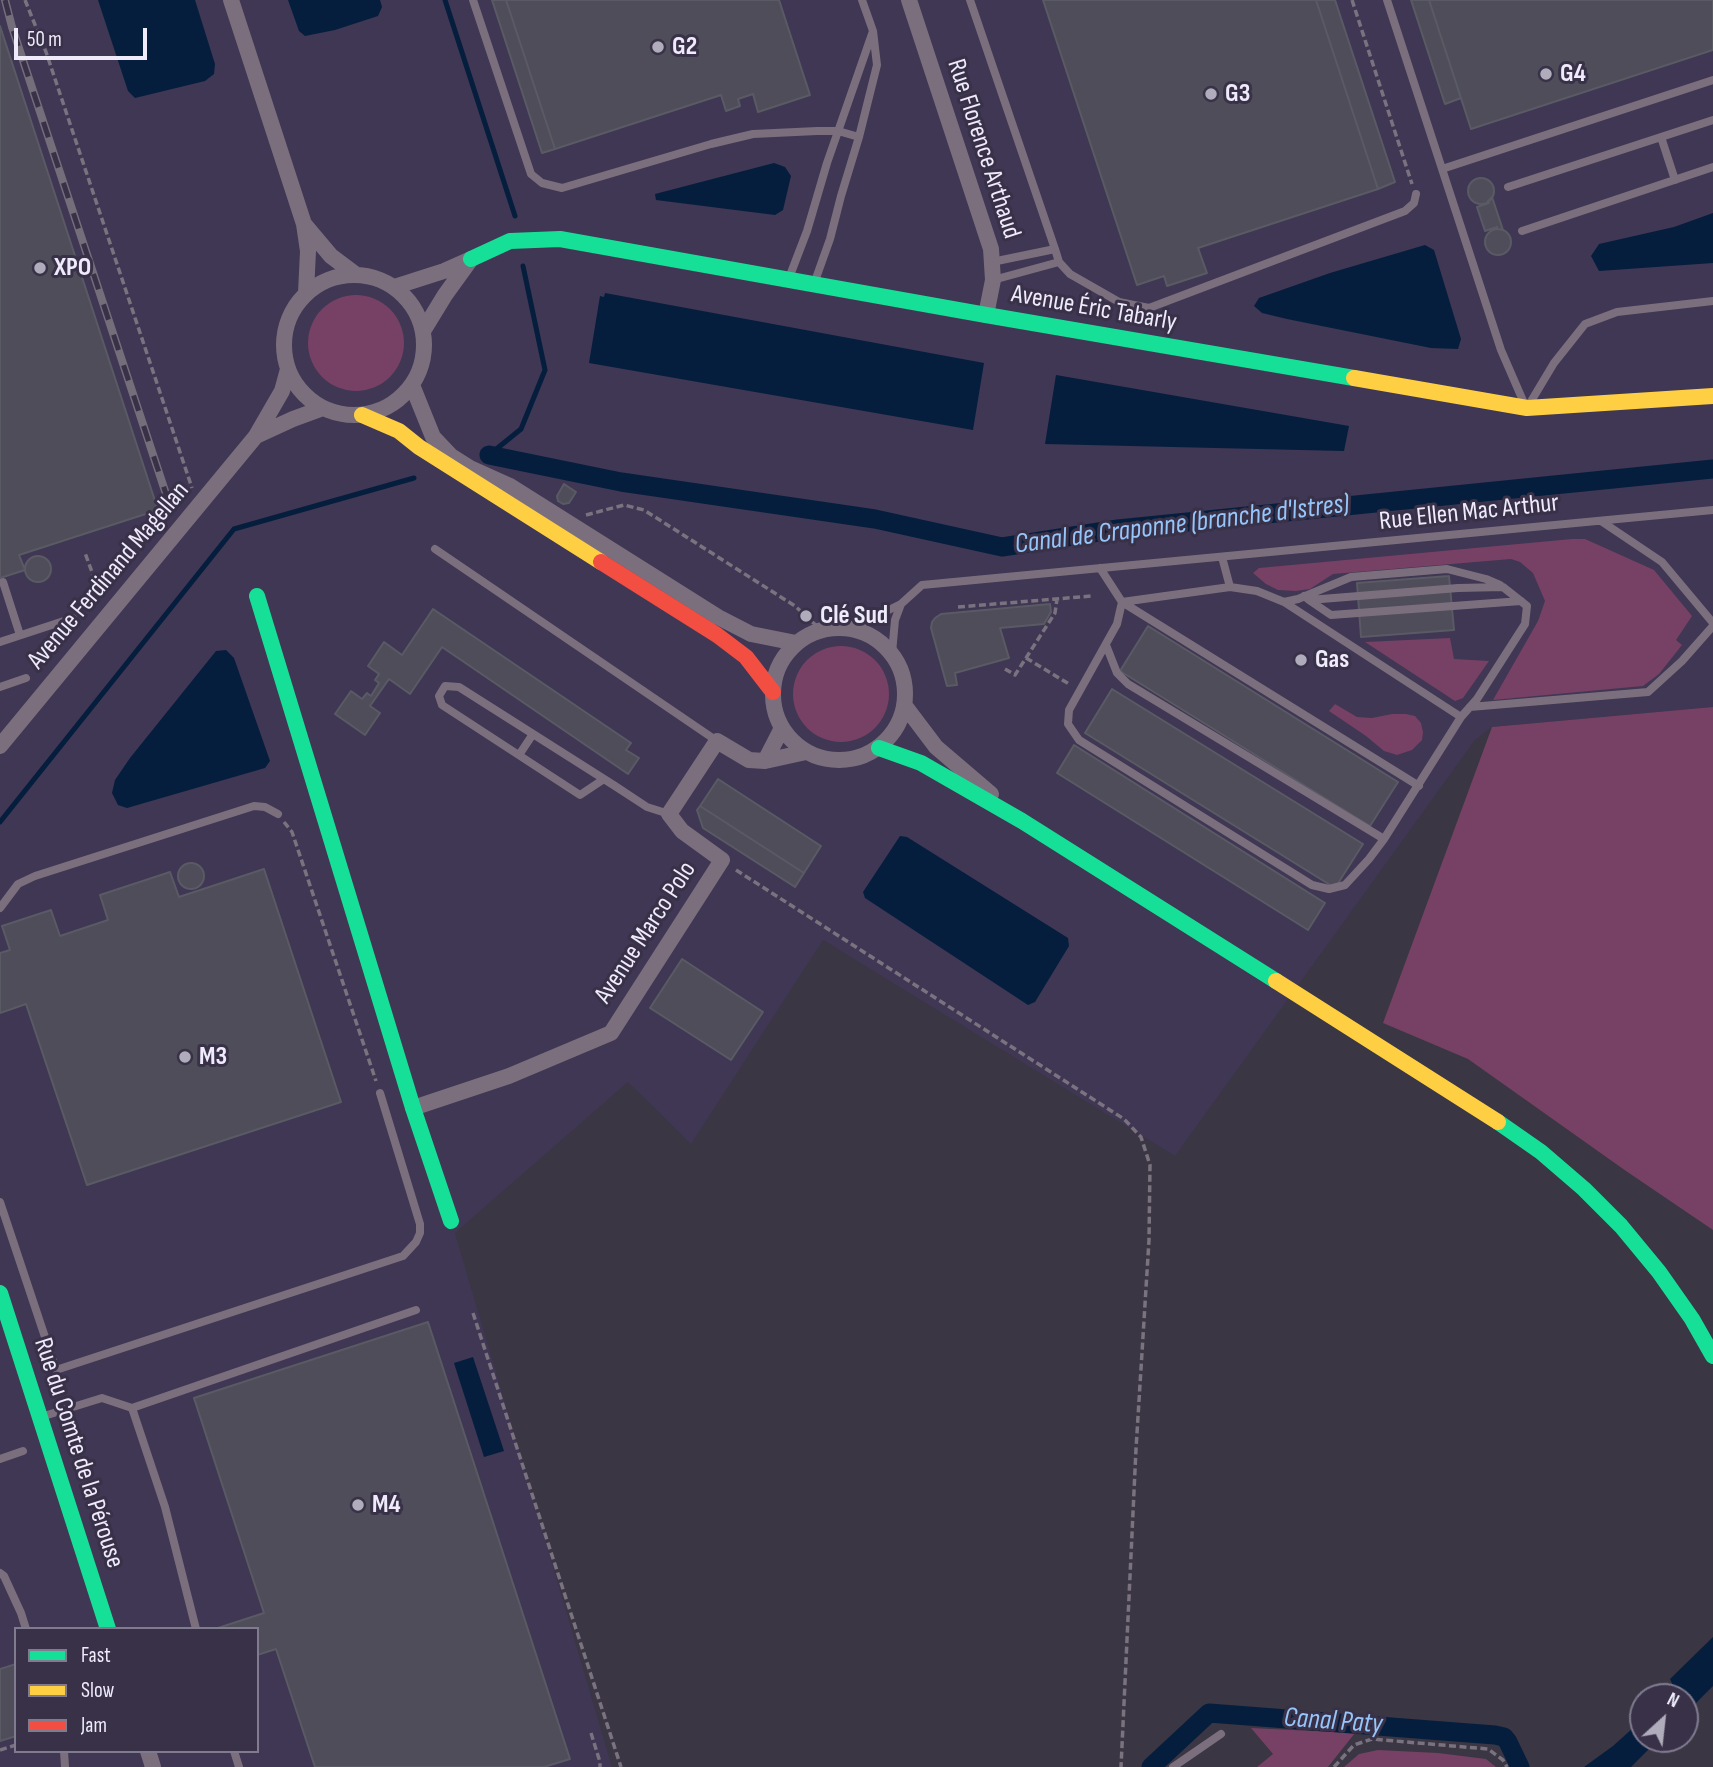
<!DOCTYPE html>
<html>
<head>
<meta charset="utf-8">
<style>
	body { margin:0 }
	#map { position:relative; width:1713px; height:1767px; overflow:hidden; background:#3a3643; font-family:"Sofia Sans Condensed",sans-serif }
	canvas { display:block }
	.legend { position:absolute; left:14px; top:1627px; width:245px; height:126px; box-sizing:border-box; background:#383148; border:2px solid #817b90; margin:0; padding:9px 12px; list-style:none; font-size:21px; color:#efebfb }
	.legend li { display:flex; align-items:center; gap:14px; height:35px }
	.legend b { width:35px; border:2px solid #817b90 }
	.north { position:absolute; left:1629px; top:1683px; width:70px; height:70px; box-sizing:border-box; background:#383148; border:2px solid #817b90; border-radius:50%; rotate:27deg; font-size:19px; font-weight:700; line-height:28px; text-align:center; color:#efebfb }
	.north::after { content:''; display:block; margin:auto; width:24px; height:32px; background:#b0acbb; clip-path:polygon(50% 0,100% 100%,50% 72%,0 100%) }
	.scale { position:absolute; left:14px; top:28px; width:133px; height:32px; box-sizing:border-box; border:4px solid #efebfb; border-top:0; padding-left:9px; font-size:21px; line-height:24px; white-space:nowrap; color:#efebfb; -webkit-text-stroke:5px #383148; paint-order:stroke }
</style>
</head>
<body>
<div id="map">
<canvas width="1713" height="1767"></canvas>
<ul class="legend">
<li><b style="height:9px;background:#16e098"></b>Fast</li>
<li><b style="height:9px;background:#ffcf43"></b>Slow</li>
<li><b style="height:9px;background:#f24e42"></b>Jam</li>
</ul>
<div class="north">N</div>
<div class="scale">50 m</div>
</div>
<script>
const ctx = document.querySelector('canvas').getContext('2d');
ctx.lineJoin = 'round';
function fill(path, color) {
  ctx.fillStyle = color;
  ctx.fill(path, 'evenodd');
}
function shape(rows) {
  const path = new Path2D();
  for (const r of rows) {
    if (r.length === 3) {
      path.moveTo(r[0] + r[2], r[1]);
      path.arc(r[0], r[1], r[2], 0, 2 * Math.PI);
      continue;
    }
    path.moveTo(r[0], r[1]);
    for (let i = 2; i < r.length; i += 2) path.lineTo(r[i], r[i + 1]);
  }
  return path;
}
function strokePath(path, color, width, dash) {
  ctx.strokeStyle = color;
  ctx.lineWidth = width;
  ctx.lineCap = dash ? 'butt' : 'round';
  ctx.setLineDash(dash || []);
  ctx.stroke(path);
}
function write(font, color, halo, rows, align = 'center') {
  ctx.font = font + ' "Sofia Sans Condensed",sans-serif';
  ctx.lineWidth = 6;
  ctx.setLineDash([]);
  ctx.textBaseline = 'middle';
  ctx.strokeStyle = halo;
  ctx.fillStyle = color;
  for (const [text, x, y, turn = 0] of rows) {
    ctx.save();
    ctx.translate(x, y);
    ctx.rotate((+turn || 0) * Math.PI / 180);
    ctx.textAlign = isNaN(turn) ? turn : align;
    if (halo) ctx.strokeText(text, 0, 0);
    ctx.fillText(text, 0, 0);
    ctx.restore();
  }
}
const built = shape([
	[0,0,1713,0,1713,707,1492,727,1475,740,1175,1156,823,940,691,1144,628,1082,455,1233,612,1767,0,1767],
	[16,1629,257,1629,257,1751,16,1751]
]);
const green = shape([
	[356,343,48],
	[1572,539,1585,539,1654,570,1692,616,1676,640,1682,645,1659,674,1643,686,1493,700,1538,621,1545,601,1533,573,1520,562,1511,559,1333,574,1310,589,1296,591,1278,590,1266,584,1253,573,1259,568],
	[1450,638,1454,659,1489,661,1463,698,1455,701,1365,642],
	[841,694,48],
	[1335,704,1357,717,1372,718,1392,714,1406,714,1415,716,1421,723,1423,732,1422,740,1412,750,1397,755,1384,751,1366,736,1329,711],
	[1713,707,1713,1230,1626,1171,1468,1059,1383,1023,1492,727],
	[1251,1728,1355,1733,1328,1767,1257,1767,1273,1754],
	[1378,1750,1438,1753,1486,1759,1496,1767,1344,1767,1359,1754]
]);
const water = shape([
	[98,0,195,0,215,64,214,74,205,81,135,98,128,91],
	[288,0,380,0,382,7,378,16,335,30,305,36,299,31],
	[774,163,785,167,791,176,783,210,775,215,656,200,655,194],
	[1713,213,1713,263,1599,271,1591,256,1599,244,1674,227],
	[1425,245,1434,250,1461,339,1458,349,1431,348,1287,319,1262,313,1254,306,1259,298,1330,273],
	[605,293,984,363,973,430,589,363,600,296,604,297],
	[1056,375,1349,426,1344,451,1045,444],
	[226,650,234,658,270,761,265,768,127,808,118,805,112,793,115,780,130,758,216,651],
	[900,836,907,837,1068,938,1069,946,1035,1002,1028,1005,865,898,863,892],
	[473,1357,504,1451,484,1457,454,1363],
	[1713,1637,1713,1686,1685,1714,1685,1697,1666,1697,1674,1688,1670,1679],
	[1643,1719,1643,1739,1659,1739,1631,1767,1584,1767,1613,1746]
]);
const stream = shape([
	[445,0,515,216],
	[489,455,521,429,545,370,523,266],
	[0,822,234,529,414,478]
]);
const canal = shape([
	[489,455,621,482,875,519,1002,547,1118,529,1713,469],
	[1151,1767,1209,1713,1495,1735,1504,1737,1508,1742,1520,1767]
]);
const building = shape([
	[492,0,506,0,555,149,542,153,492,0],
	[506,0,779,0,810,95,758,112,753,94,738,99,740,106,726,111,721,95,555,149,506,0],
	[1043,0,1316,0,1378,189,1198,248,1207,273,1167,286,1164,276,1137,285,1043,0],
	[1316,0,1335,0,1395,182,1378,189,1316,0],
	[1411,0,1429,0,1461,98,1445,104,1411,0],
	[1429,0,1713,0,1713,50,1471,129,1429,0],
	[0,26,158,510,19,555,25,570,0,578,0,26],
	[1481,191,13],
	[1492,197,1503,230,1497,229,1497,227,1485,231,1477,207,1489,203,1488,201,1492,197],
	[1498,242,13],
	[564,484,576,492,569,503,563,504,558,501,557,496,564,484],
	[38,569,13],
	[1449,576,1454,630,1361,637,1357,583,1449,576],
	[1050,604,1051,612,1044,624,1000,628,1009,658,955,673,957,685,947,686,931,628,932,622,935,618,941,614,1050,604],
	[433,609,631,743,626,750,639,758,628,774,442,647,410,694,389,679,370,706,380,713,365,735,335,714,351,691,362,699,367,693,371,696,379,683,375,680,379,674,368,666,384,642,402,655,433,609],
	[1148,626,1398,782,1370,826,1120,671,1148,626],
	[1112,689,1363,844,1335,888,1085,733,1112,689],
	[1074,745,1325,903,1308,930,1057,773,1074,745],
	[718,779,821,846,804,873,700,806,718,779],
	[700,806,804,873,795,887,703,828,697,810,700,806],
	[191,876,13],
	[264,869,341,1102,87,1185,26,1004,0,1013,0,953,10,950,2,926,51,910,60,936,108,920,100,895,170,872,179,897,264,869],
	[682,959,763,1012,731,1060,650,1008,682,959],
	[428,1322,570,1759,544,1767,315,1767,276,1649,257,1655,257,1629,218,1628,264,1613,194,1398,428,1322],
	[16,1664,16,1736,0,1741,0,1669,16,1664]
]);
const path = shape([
	[25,0,46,52,192,488],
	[1352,0,1412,184],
	[586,515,624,505,644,510,795,606,821,630],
	[958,607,1092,596],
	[80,608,89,597,95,580,85,553],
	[1026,658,1069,684],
	[1005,669,1015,675,1055,613,1057,599],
	[284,822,292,832,376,1081],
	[736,870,1124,1119,1141,1137,1150,1165,1149,1240,1136,1449,1121,1767],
	[473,1313,621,1767],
	[591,1733,600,1762,600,1767],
	[0,1750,16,1745],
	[1334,1767,1354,1745,1372,1739,1488,1749,1503,1760,1507,1767]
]);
const lane = shape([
	[473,0,531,174,542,183,562,188,711,144,753,134,817,131,838,131,859,137],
	[862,0,873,31],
	[970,0,1055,249,992,262],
	[1387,0,1501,350,1524,403],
	[1661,137,1675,180],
	[1442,169,1713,80],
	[1508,187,1713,120],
	[1522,231,1713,167],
	[1055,249,1059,262,1070,274,1119,302,1149,308,1405,211,1414,203,1416,194],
	[789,278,807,231,827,163,873,31,877,65,859,137,841,196,830,239,815,281],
	[993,280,1059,262],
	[1530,403,1554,363,1585,324,1617,312,1713,301],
	[1601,521,1662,562,1713,623],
	[435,549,717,741],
	[1100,568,1122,602,1117,624,1069,710,1068,724,1079,740,1312,885,1329,889,1345,885,1369,859,1384,839,1461,717,1284,602,1257,591,1230,587,1222,557],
	[3,582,20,635],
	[1304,596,1309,600,1458,588,1503,587,1527,606,1525,624,1477,699,1461,717],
	[1309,600,1331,615,1521,601],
	[1122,602,1419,786],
	[1122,602,1230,587],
	[1284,602,1298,599,1351,577,1447,569,1486,579,1500,585],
	[901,604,922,585,1713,510],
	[850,629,901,604,895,620,892,653],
	[0,642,73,618],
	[1106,645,1117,673,1128,684,1384,839],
	[0,687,26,678],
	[1470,707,1648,692,1682,661,1713,626],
	[519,755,533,734],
	[604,779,580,795,442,705,439,696,445,686,459,687,615,786,647,807,669,814],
	[0,908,18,884,35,876,254,806,265,807,278,814],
	[0,1202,56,1370,403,1256,416,1242,420,1233,420,1224,380,1093],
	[132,1408,165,1507,196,1629],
	[44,1416,102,1398,132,1408,416,1310],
	[0,1459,23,1451],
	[0,1573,4,1576,21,1613,26,1629],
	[64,1751,65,1767],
	[234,1751,239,1767],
	[1173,1767,1221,1734]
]);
const street = shape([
	[231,0,304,224],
	[909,0,991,249,993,280,986,315],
	[354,345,70],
	[394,287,444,271,471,259,445,295,423,331],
	[306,293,308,251,304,224,331,256,355,274],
	[288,369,282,391,256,436,293,419,323,408],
	[412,385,433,437,451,456,470,468,510,486,718,617,751,634,796,643],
	[839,694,66],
	[905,706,936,747,991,794],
	[782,728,765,761,806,752],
	[0,746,256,436],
	[413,1108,509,1076,611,1033,722,860,682,831,669,814,717,741,749,760,765,761],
	[148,1751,153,1767]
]);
const fast = shape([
	[471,259,510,241,560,239,986,315,1354,378],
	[257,596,413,1108,451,1221],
	[879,748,921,763,1022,821,1276,981],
	[1498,1122,1541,1152,1584,1189,1621,1226,1659,1272,1692,1319,1713,1356],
	[0,1293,108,1629]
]);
const slow = shape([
	[1354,378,1527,408,1713,396],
	[362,415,399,431,419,447,601,562],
	[1276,981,1498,1122]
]);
const jam = shape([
	[601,562,717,635,746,657,773,692]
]);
const rail = shape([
	[5,0,12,27,169,503]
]);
const markers = [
	[658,47,7,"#b0acbb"],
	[1546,74,7,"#b0acbb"],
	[1211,94,7,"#b0acbb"],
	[40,268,7,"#b0acbb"],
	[806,616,7,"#b0acbb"],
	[1301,660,7,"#b0acbb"],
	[185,1057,7,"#b0acbb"],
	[358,1505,7,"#b0acbb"]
];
const poiNames = [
	["G2",672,47],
	["G4",1560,74],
	["G3",1225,94],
	["XPO",54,268],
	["Clé Sud",820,616],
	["Gas",1315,660],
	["M3",199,1057],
	["M4",372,1505]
];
const streetNames = [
	["Rue Florence Arthaud",983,149,72],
	["Avenue Éric Tabarly",1094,309,10],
	["Rue Ellen Mac Arthur",1469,513,-6],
	["Avenue Ferdinand Magellan",109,576,-50],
	["Avenue Marco Polo",646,933,-57],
	["Rue du Comte de la Pérouse",78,1453,72]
];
const waterNames = [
	["Canal de Craponne (branche d'Istres)",1182,525,-7],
	["Canal Paty",1333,1722,4]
];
fill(built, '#3f3753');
fill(green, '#774065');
fill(water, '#051e3d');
strokePath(stream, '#051e3d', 5);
strokePath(canal, '#051e3d', 19);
fill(building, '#4e4d59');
strokePath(building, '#5a5a65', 2);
strokePath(path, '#7a727e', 3.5, [7, 3.5]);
strokePath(lane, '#7b6f7e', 8);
strokePath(street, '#7b6f7e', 16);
strokePath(fast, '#16e098', 16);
strokePath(slow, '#ffcf43', 16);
strokePath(jam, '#f24e42', 16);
strokePath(rail, '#746d7a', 8);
strokePath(rail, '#383148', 5, [16]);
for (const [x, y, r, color] of markers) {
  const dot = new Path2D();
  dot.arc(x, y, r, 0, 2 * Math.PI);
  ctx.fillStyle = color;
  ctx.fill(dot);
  strokePath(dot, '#383148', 2.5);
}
write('bold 26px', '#efebfb', '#383148', poiNames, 'left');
write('26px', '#efebfb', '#383148', streetNames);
write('italic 28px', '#96c5fa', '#383148', waterNames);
</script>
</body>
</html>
